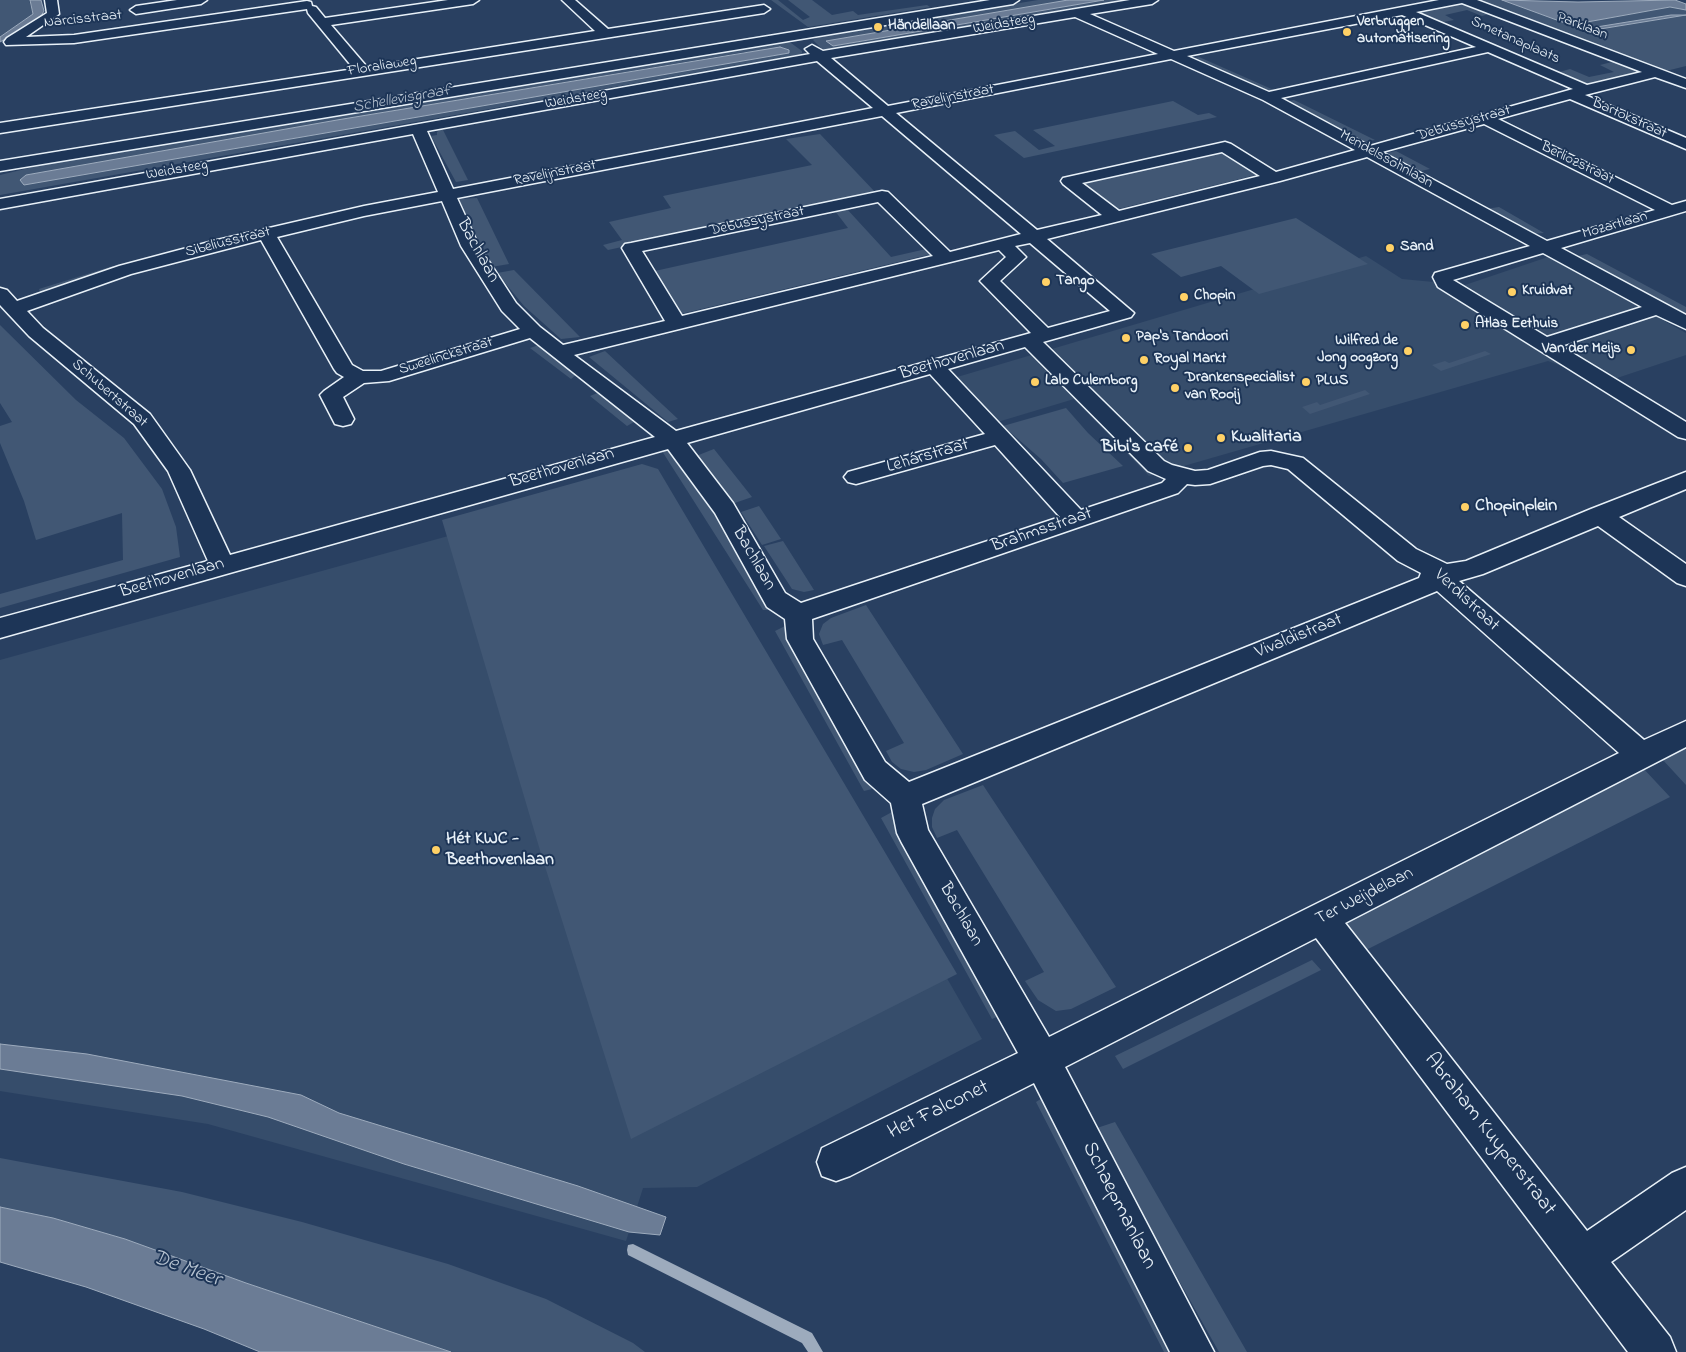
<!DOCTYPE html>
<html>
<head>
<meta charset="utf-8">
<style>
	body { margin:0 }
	canvas { display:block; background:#294061 }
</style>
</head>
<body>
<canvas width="1686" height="1352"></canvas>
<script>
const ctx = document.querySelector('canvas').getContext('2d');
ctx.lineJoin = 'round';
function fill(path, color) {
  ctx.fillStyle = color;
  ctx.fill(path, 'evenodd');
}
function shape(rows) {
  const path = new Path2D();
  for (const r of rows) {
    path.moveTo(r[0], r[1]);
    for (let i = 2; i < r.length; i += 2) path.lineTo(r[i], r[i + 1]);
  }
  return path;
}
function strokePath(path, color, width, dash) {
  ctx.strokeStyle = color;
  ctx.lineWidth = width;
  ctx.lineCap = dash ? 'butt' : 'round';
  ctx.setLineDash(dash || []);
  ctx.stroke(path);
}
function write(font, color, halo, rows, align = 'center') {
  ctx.font = font + ' "Indie Flower",sans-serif';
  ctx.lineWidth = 4;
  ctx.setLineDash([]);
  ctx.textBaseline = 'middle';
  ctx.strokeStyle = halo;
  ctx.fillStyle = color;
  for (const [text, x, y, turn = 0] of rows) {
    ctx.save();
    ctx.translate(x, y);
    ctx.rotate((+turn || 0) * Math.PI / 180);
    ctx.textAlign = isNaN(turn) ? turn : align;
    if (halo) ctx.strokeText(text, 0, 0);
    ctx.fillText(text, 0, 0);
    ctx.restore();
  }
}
const built = shape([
	[1366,256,1402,279,1465,285,1548,257,1686,333,1686,355,1605,382,1548,361,1149,476,1074,399,981,427,937,383],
	[658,478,982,1039,697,1187,643,1188,626,1241,208,1124,0,1091,0,660]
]);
const green = shape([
	[0,0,29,0,33,14,0,37],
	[771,0,778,0,803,20,810,17,788,0,812,0,832,15,853,11,858,15,927,5,930,7,808,27],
	[1038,0,1068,0,827,41,833,46,1104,0,1131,0,827,51,823,50,813,40,819,36],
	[1475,0,1502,0,1579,28,1576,24,1671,7,1684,9,1686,10,1686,14,1584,29,1594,30,1686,15,1686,66,1666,71],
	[1461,2,1491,13,1482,16,1467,10,1445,15,1454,20,1438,23,1414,11],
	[767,35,770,37,517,78,516,76],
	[783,42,791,43,802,51,802,54,0,195,0,175,50,163],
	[745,52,789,53,24,185,21,180,26,175,337,120],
	[1199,57,1276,91,1265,92,1190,59],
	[1616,61,1646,72,1587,86,1556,73,1570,69,1589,77,1614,72,1600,65],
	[1294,100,1375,140,1362,142,1284,102],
	[1173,101,1198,115,1209,113,1217,117,1024,158,994,135,1015,131,1039,150,1055,146,1033,130],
	[442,128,468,180,456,182,431,136,437,135,437,132],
	[820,134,875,192,608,250,603,245,622,240,609,222,671,208,663,196,812,165,786,139],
	[1225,147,1268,172,1106,212,1069,181],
	[1396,151,1430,169,1416,172,1382,154],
	[477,198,509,264,491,267,459,199],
	[1499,207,1544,233,1531,234,1486,209],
	[846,208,891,257,935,247,940,252,672,316,646,273,848,228,835,211],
	[1296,218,1368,264,1259,294,1221,266,1181,277,1151,254],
	[1587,254,1686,307,1686,319,1574,257],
	[113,266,117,269,41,293,39,289],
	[514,270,580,337,561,339,524,306,497,273],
	[0,325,76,400,124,438,162,489,176,527,180,557,0,608,0,594,123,560,122,513,36,540,24,501,0,443,0,426,12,422,0,403],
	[539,345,577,374,571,379,530,348],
	[605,351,678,419,668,422,589,357],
	[1485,351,1491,354,1441,371,1432,365,1445,361,1449,363],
	[1365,390,1370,394,1310,414,1302,407,1317,402,1320,405],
	[600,392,634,422,627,426,590,396],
	[1066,408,1088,433,1123,466,1063,483,1041,459,1003,426],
	[667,448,701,493,772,610,763,610,662,451],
	[714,449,752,497,729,505,691,458],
	[642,464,658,469,957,974,631,1139,542,857,442,520],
	[759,506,781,539,762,545,741,512],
	[783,541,814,590,804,592,792,589,764,546],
	[866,605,963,754,926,770,914,772,901,769,892,762,886,751,904,743,842,640,823,645,819,634,823,624,831,618],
	[785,626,802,661,872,789,864,791,775,631],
	[1686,746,1686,785,1662,759],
	[1642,767,1670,797,1362,952,1342,922],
	[983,785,1116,987,1071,1009,1056,1011,1038,1000,1025,981,1044,972,957,830,937,838,932,827,932,818,935,809,944,800],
	[892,812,1003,1014,992,1019,881,818],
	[1312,960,1321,970,1123,1069,1115,1056],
	[1047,1095,1178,1352,1164,1352,1036,1102],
	[1115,1122,1247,1352,1219,1352,1094,1129],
	[0,1158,182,1192,302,1222,448,1264,546,1299,633,1343,645,1352,451,1352,246,1283,125,1239,53,1218,0,1207]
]);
const water = shape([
	[30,0,41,0,44,11,41,16,26,27,0,42,0,37,33,14,30,0],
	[1068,0,1104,0,833,46,826,41,1068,0],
	[1502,0,1578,2,1675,0,1686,4,1686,10,1670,7,1576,24,1584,29,1671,15,1686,15,1594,30,1584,30,1502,0],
	[780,47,789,50,789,53,24,185,20,180,26,175,337,120,780,47],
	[0,1044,87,1054,301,1095,339,1113,578,1186,666,1217,660,1235,629,1232,404,1164,268,1117,182,1096,0,1069,0,1044],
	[0,1207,53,1218,125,1239,246,1283,451,1352,260,1352,204,1329,86,1287,0,1262,0,1207]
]);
const stream = shape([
	[633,1244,812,1333,823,1352,808,1352,802,1343,628,1255,627,1250,628,1245,633,1244]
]);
const minor = shape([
	[45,0,57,0,59,14,26,37,74,35,307,1,311,2,312,6,316,7,325,18,448,0,479,0,473,4,331,25,367,67,595,31,562,0,575,0,608,29,764,5,770,9,764,13,0,133,0,123,354,69,308,13,307,9,74,43,6,45,4,42,7,38,47,13,45,0],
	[177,0,207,0,201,4,136,14,130,10,136,6,177,0],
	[990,0,1019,0,1013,4,0,171,0,161,990,0],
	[1130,0,1158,0,1152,4,1090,14,1174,51,1439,0,1477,0,1686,79,1686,88,1655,77,1585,95,1686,138,1686,149,1570,99,1498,119,1672,205,1686,201,1686,211,1561,248,1686,315,1686,329,1656,315,1561,346,1686,422,1686,439,1678,437,1438,287,1433,277,1435,273,1530,246,1367,157,1280,181,1047,239,1134,313,1131,317,1043,342,1164,461,1172,465,1195,471,1208,470,1260,452,1271,451,1303,458,1416,549,1447,564,1466,561,1591,509,1686,472,1686,489,1619,517,1686,564,1686,586,1677,583,1598,526,1483,574,1459,581,1644,740,1686,721,1686,747,1345,923,1587,1231,1672,1173,1686,1167,1686,1210,1611,1262,1670,1337,1676,1352,1628,1352,1316,938,1065,1067,1214,1352,1170,1352,1034,1083,850,1176,836,1181,822,1176,817,1162,822,1148,1018,1053,902,843,897,833,891,803,865,780,787,639,785,619,767,607,715,513,668,449,0,638,0,618,208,561,168,471,134,424,29,336,0,305,0,288,7,290,17,301,119,266,213,241,364,206,438,192,413,134,0,209,0,199,810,54,805,49,812,45,823,51,1130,0],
	[1462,3,1642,72,1587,85,1416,12,1462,3],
	[1402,15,1476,47,1269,92,1187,56,1402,15],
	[1075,17,1158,54,888,106,831,58,1075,17],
	[1488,52,1573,89,1370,146,1281,98,1488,52],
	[1171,59,1263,100,1355,150,1276,172,1231,144,1225,142,1063,178,1061,181,1063,184,1102,215,1037,230,896,113,1171,59],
	[817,61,873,108,453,189,427,131,817,61],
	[882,116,1021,234,950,252,888,192,882,191,631,243,625,244,622,248,665,321,563,345,540,327,516,303,479,246,457,198,882,116],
	[1484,124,1655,210,1547,241,1382,152,1484,124],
	[1222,152,1260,176,1119,211,1082,183,1222,152],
	[442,201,461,246,502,311,520,329,381,371,363,371,352,365,277,237,364,216,442,201],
	[878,202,933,256,682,316,642,251,878,202],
	[261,240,334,369,337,373,344,377,324,391,320,395,335,424,343,426,351,424,354,419,343,397,364,383,389,381,530,338,655,437,230,555,190,470,150,414,43,328,27,311,131,274,261,240],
	[1030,243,1110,311,1048,328,1000,281,1026,257,1015,246,1030,243],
	[999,250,1006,257,980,281,1031,333,676,431,574,355,999,250],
	[1543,253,1642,307,1547,337,1453,280,1543,253],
	[1025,347,1148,471,1166,479,1162,483,1081,510,948,369,1025,347],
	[930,374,985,434,848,472,844,477,848,482,856,484,995,445,1060,517,801,603,785,593,733,503,687,443,930,374],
	[1271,465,1288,469,1398,561,1421,573,1419,578,909,782,885,762,813,639,812,619,1178,493,1187,484,1195,485,1210,484,1263,466,1271,465],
	[1437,591,1619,753,1049,1037,928,830,922,804,1437,591]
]);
const markers = [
	[878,27,5,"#ffd166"],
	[1347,32,5,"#ffd166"],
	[1390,248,5,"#ffd166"],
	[1046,282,5,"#ffd166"],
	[1512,292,5,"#ffd166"],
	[1184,297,5,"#ffd166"],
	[1465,325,5,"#ffd166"],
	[1126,338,5,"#ffd166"],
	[1631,350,5,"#ffd166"],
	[1408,351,5,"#ffd166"],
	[1144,360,5,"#ffd166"],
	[1035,382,5,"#ffd166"],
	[1306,382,5,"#ffd166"],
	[1175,388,5,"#ffd166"],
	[1221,438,5,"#ffd166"],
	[1188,448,5,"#ffd166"],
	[1465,507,5,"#ffd166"],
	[436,850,5,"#ffd166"]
];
const farStreetnames = [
	["Narcisstraat",83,20,-6],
	["Weidsteeg",1004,25,-10],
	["Parklaan",1582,27,21],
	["Smetanaplaats",1515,41,24],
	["Floraliaweg",382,67,-9],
	["Ravelijnstraat",953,98,-11],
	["Weidsteeg",576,100,-10],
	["Bartokstraat",1629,119,24],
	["Debussystraat",1464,124,-16],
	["Mendelssohnlaan",1386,160,29],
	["Berliozstraat",1577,164,26],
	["Weidsteeg",177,171,-10],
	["Ravelijnstraat",555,174,-11],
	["Debussystraat",757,222,-12],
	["Mozartlaan",1615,226,-16],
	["Sibeliusstraat",228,243,-14],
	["Sweelinckstraat",446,357,-17],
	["Schubertstraat",109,394,41]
];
const farPoinames = [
	["Verbruggen",1357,23],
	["automatisering",1357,40],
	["Händellaan",888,27],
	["Sand",1400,248],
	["Tango",1056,282],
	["Kruidvat",1522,292],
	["Chopin",1194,297],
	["Atlas Eethuis",1475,325],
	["Pap's Tandoori",1136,338],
	["Wilfred de",1398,342,"right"],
	["Jong oogzorg",1398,359,"right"],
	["Van der Meijs",1621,350,"right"],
	["Royal Markt",1154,360],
	["Drankenspecialist",1185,379],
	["van Rooij",1185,396],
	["Lalo Culemborg",1045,382],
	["PLUS",1316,382]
];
const farWaternames = [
	["Schellevisgraaf",402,100,-10]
];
const streetNames = [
	["Bachlaan",477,251,61],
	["Beethovenlaan",952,361,-16],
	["Lehárstraat",928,457,-16],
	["Beethovenlaan",562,469,-16],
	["Brahmsstraat",1042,531,-19],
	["Bachlaan",753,559,60],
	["Beethovenlaan",172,579,-16],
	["Verdistraat",1466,601,43],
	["Vivaldistraat",1299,637,-22],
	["Ter Weijdelaan",1365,897,-27],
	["Bachlaan",960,915,60]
];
const poiNames = [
	["Kwalitaria",1231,438],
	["Bibi's café",1178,448,"right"],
	["Chopinplein",1475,507],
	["Hét KWC -",446,840],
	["Beethovenlaan",446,861]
];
const nearStreetnames = [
	["Het Falconet",939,1111,-26],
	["Abraham Kuyperstraat",1489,1135,52],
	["Schaepmanlaan",1118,1206,63]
];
const nearWaternames = [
	["De Meer",186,1270,20]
];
fill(built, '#364d6b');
fill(green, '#415774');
fill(water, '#6b7c95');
strokePath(water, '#9dabbd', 1);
fill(stream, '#9dabbd');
strokePath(minor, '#e8f1f8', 3);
fill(minor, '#1d3557');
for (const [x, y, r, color] of markers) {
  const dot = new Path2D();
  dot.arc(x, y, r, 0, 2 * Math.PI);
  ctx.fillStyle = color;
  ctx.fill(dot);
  strokePath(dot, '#1d3557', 2);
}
write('15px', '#e8f1f8', '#1d3557', farStreetnames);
write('bold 15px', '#e8f1f8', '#1d3557', farPoinames, 'left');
write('italic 16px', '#b6c2d0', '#1d3557', farWaternames);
write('18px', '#e8f1f8', '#1d3557', streetNames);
write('bold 18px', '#e8f1f8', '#1d3557', poiNames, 'left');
write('21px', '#e8f1f8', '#1d3557', nearStreetnames);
write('italic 22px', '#b6c2d0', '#1d3557', nearWaternames);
</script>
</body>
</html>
